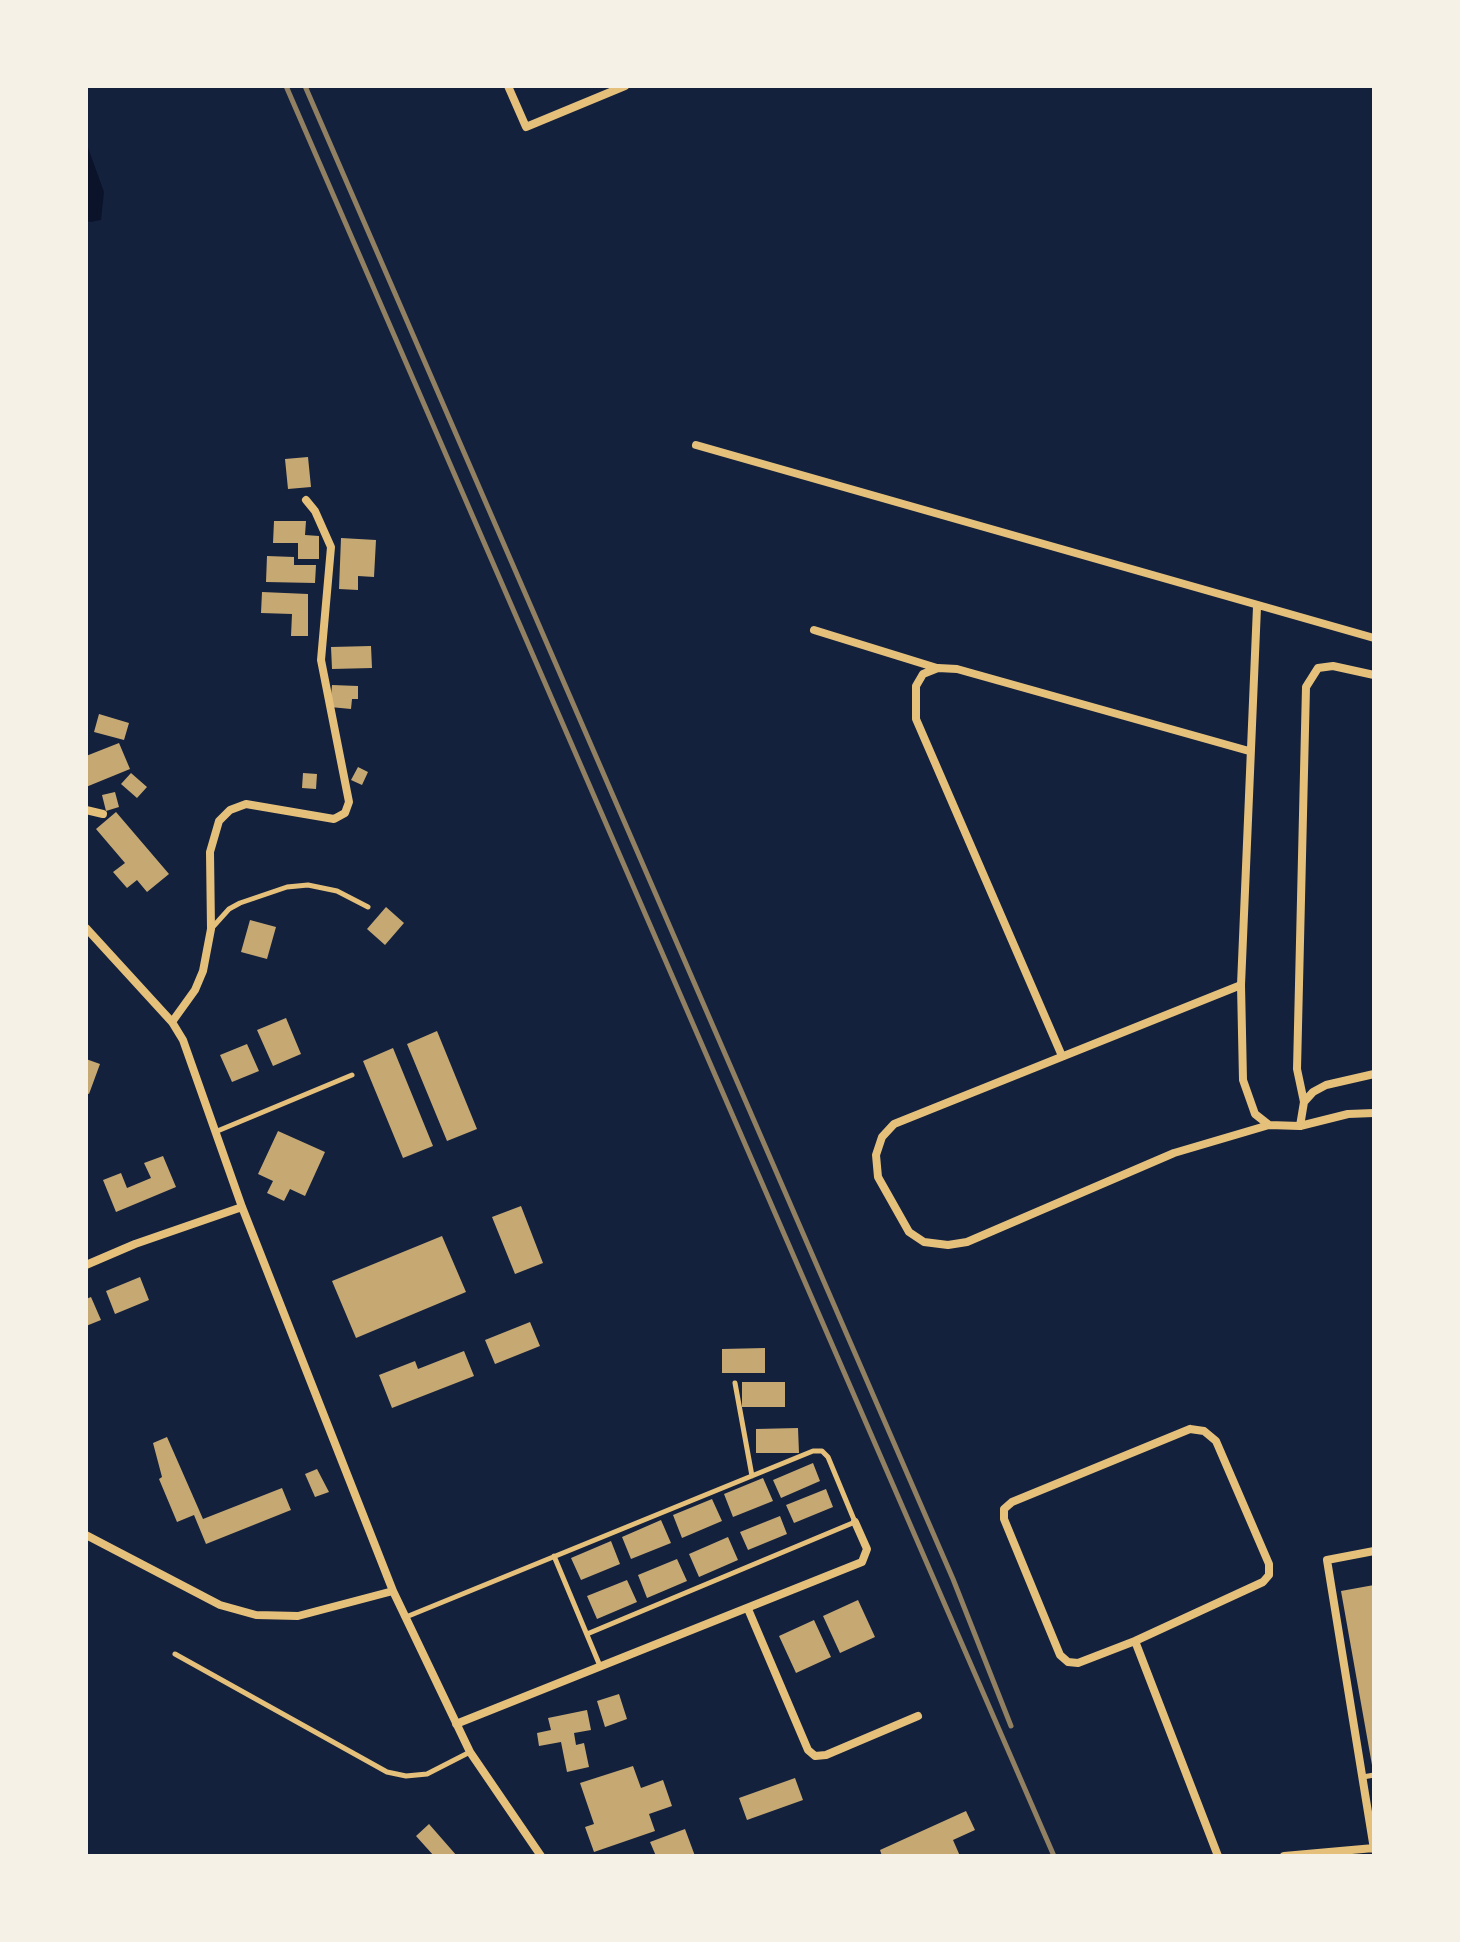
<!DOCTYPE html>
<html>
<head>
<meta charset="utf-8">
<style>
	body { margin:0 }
	#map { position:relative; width:1460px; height:1942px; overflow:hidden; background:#14213d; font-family:Inter,sans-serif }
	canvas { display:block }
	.frame { position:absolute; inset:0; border:88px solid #f6f1e7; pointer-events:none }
</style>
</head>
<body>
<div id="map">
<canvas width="1460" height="1942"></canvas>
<div class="frame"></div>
</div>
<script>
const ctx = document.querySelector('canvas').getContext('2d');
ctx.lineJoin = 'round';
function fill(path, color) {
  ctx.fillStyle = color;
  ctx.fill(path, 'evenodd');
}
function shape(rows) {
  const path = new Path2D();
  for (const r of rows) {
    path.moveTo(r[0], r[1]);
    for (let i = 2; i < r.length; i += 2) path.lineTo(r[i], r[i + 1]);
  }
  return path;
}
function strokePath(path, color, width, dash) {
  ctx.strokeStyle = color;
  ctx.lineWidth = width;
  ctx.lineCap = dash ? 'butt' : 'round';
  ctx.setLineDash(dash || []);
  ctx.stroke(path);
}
const water = shape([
	[86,142,104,192,101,220,91,222,86,221]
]);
const building = shape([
	[308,457,311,487,288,489,285,459],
	[274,521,306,521,305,535,319,536,319,559,298,559,298,543,273,543],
	[341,538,376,540,374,577,358,576,358,590,339,589],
	[267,556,294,557,294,565,316,565,315,583,266,582],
	[262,592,308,594,308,636,291,636,292,614,261,613],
	[371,646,372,668,332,669,331,647],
	[332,685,358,686,358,699,352,699,351,709,330,707],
	[99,714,129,723,124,740,94,732],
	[119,743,130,769,86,787,86,756],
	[358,767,368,772,362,785,351,780],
	[131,773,147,787,137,798,121,784],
	[303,773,317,774,316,789,302,788],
	[115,792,119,807,106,811,102,795],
	[116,812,169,874,147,892,137,880,127,888,113,872,125,863,96,829],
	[386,907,404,923,385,945,367,929],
	[250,920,276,927,267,959,241,952],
	[286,1018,301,1054,273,1066,257,1030],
	[437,1031,477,1129,447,1141,407,1044],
	[247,1044,259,1071,232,1082,220,1055],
	[393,1048,433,1146,403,1158,363,1061],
	[86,1059,100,1064,89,1094,86,1093],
	[278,1131,325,1152,305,1196,290,1189,284,1201,267,1193,273,1181,258,1174],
	[163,1156,176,1187,116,1212,103,1180,121,1173,127,1188,151,1178,144,1163],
	[521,1206,543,1263,515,1274,492,1217],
	[442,1236,466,1292,356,1338,332,1281],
	[140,1277,149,1300,115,1314,106,1291],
	[91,1297,101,1320,86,1326,86,1299],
	[530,1322,540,1346,495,1364,485,1340],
	[765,1348,765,1373,722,1373,722,1349],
	[464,1351,474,1376,392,1408,379,1375,415,1361,418,1369],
	[742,1382,785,1382,785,1407,742,1407],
	[798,1428,799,1453,756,1453,756,1429],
	[167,1437,203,1519,282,1488,291,1510,206,1544,194,1515,177,1522,159,1479,162,1477,153,1443],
	[813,1463,820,1481,781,1498,773,1480],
	[317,1469,329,1492,315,1497,305,1474],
	[763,1478,773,1501,733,1517,724,1494],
	[826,1489,833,1507,794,1523,786,1505],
	[712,1499,722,1521,682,1538,673,1515],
	[780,1516,787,1534,748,1550,740,1532],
	[661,1520,671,1543,631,1559,622,1537],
	[728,1537,738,1560,699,1577,689,1554],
	[611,1541,620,1564,581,1580,571,1558],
	[677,1559,687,1581,647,1598,638,1575],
	[627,1580,637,1602,597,1619,587,1596],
	[1374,1585,1374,1765,1372,1765,1341,1591],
	[858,1600,875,1637,840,1653,823,1616],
	[814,1620,831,1657,796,1673,779,1636],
	[619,1694,627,1719,605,1727,597,1701],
	[587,1710,591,1730,574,1733,576,1745,584,1743,589,1767,567,1772,561,1742,539,1746,537,1733,551,1730,548,1718],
	[633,1766,641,1788,663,1780,672,1806,649,1814,655,1831,594,1852,585,1827,594,1824,580,1783],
	[795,1778,803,1800,747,1820,739,1798],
	[966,1811,975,1830,953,1840,960,1856,882,1856,880,1850],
	[429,1824,457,1856,434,1856,416,1836],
	[685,1829,695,1856,656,1856,650,1842]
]);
const service = shape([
	[211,929,229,909,240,903,287,887,308,885,337,891,368,907],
	[215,1132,352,1075],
	[735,1383,752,1476],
	[554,1556,600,1666],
	[406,1617,813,1451,822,1451,828,1457,855,1522,587,1634],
	[175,1654,387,1772,406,1776,427,1774,470,1752],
	[1363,1777,1374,1775]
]);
const minor = shape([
	[508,86,526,127,625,86],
	[696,445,1374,638],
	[1257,607,1241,985,1243,1080,1255,1114,1269,1125,1300,1126,1348,1114,1374,1113],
	[814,630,937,668],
	[86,810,103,814],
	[86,928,172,1022,183,1040,242,1207,393,1591,470,1752,541,1856],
	[1241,985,894,1124,882,1137,876,1155,878,1177,909,1232,924,1242,948,1245,967,1242,1174,1153,1269,1125],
	[172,1022,195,990,203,971,211,929,210,852,219,821,230,810,246,804,334,819,345,813,349,802,321,660,331,547,315,511,306,500],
	[1062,1056,916,719,916,686,923,674,938,668,957,669,1249,751],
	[1304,1102,1297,1069,1306,687,1318,668,1333,666,1374,675],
	[1300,1126,1304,1102,1313,1092,1326,1085,1374,1074],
	[86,1265,135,1244,242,1207],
	[1190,1429,1204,1431,1216,1441,1269,1564,1269,1575,1263,1582,1135,1641,1078,1663,1068,1662,1060,1655,1004,1519,1004,1509,1012,1502,1190,1429],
	[86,1535,220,1605,256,1615,298,1616,393,1591],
	[1374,1551,1327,1560,1374,1849],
	[748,1609,808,1750,815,1756,826,1755,918,1716],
	[1135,1641,1218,1856],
	[456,1724,862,1562,867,1549,855,1522],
	[1284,1856,1374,1848]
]);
const rail = shape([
	[286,86,1054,1856],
	[305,86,953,1579,1011,1726]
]);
fill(water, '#0b132b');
fill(building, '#c6a872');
strokePath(service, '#e5c07b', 5);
strokePath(minor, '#e5c07b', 8);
strokePath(rail, '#918062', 5);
</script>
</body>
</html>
